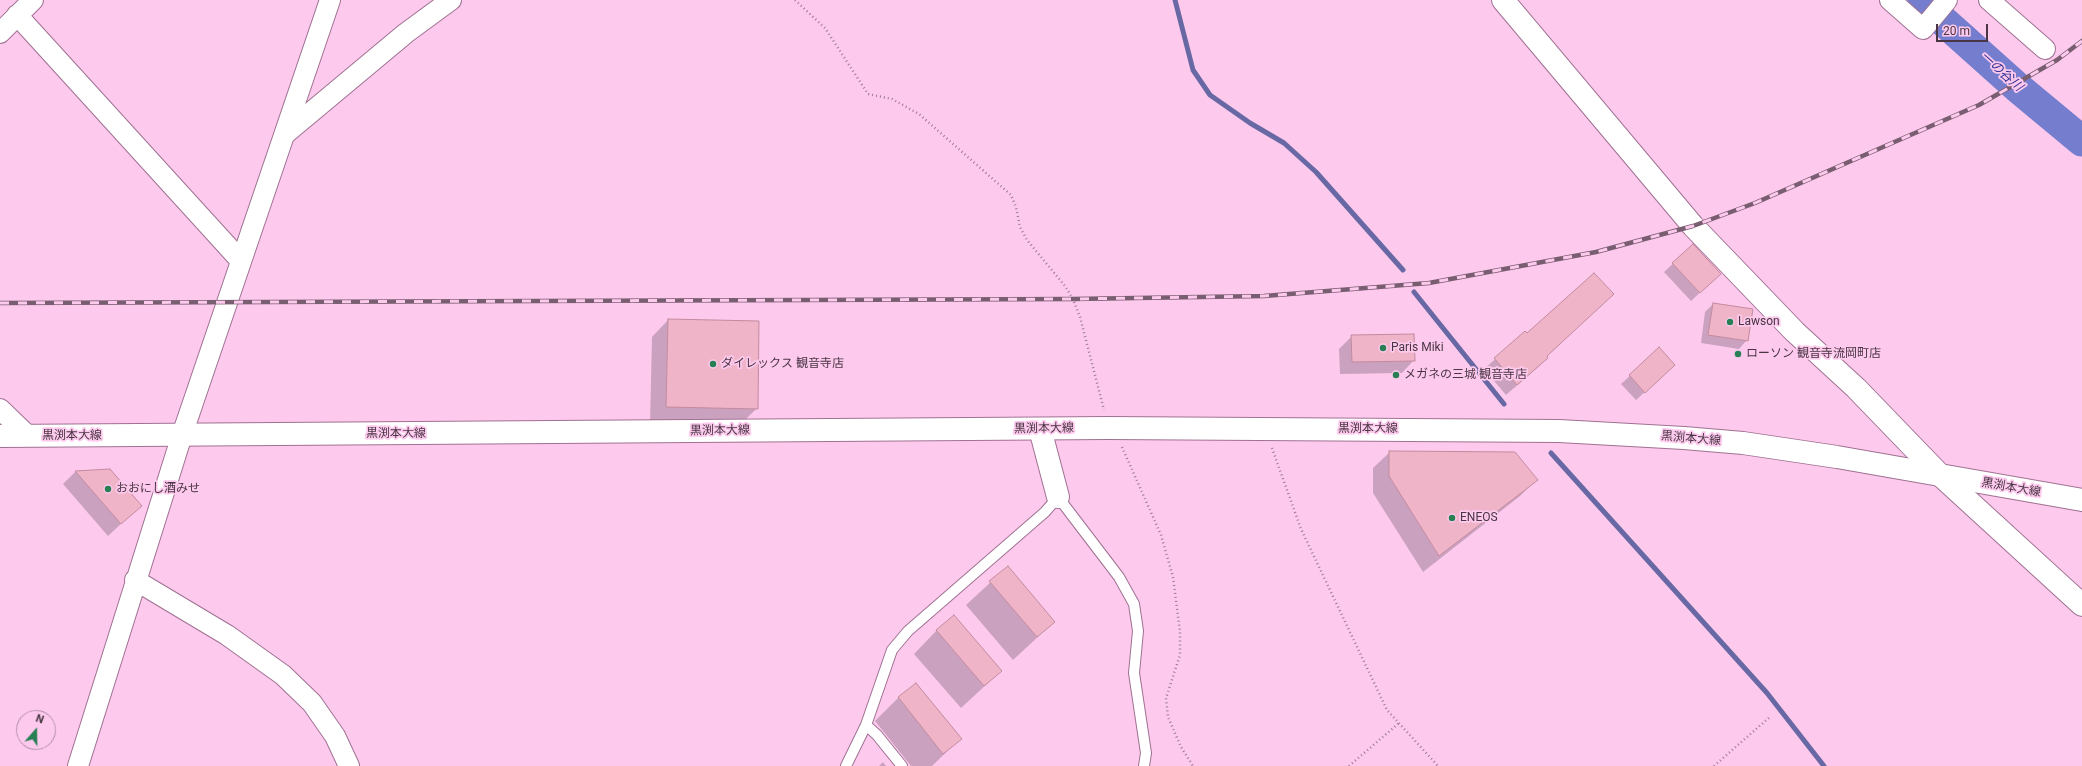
<!DOCTYPE html>
<html>
<head>
<meta charset="utf-8">
<style>
	body { margin:0 }
	#map { position:relative; width:2082px; height:766px; overflow:hidden; background:#fdcaee; font-family:Roboto,sans-serif }
	canvas { display:block }
	.north { position:absolute; left:16px; top:710px; width:40px; height:40px; box-sizing:border-box; background:#fdcaee; border:1px solid #b58eaa; border-radius:50%; rotate:20deg; font-size:11px; font-weight:700; line-height:16px; text-align:center; color:#493543 }
	.north::after { content:''; display:block; margin:auto; width:14px; height:18px; background:#287f53; clip-path:polygon(50% 0,100% 100%,50% 72%,0 100%) }
	.scale { position:absolute; left:1936px; top:24px; width:52px; height:18px; box-sizing:border-box; border:2px solid #493543; border-top:0; padding-left:5px; font-size:12px; line-height:14px; white-space:nowrap; color:#493543; -webkit-text-stroke:3px #fdcaee; paint-order:stroke }
</style>
</head>
<body>
<div id="map">
<canvas width="2082" height="766"></canvas>
<div class="north">N</div>
<div class="scale">20 m</div>
</div>
<script>
const ctx = document.querySelector('canvas').getContext('2d');
ctx.lineJoin = 'round';
function fill(path, color) {
  ctx.fillStyle = color;
  ctx.fill(path, 'evenodd');
}
function shape(rows) {
  const path = new Path2D();
  for (const r of rows) {
    path.moveTo(r[0], r[1]);
    for (let i = 2; i < r.length; i += 2) path.lineTo(r[i], r[i + 1]);
  }
  return path;
}
function strokePath(path, color, width, dash) {
  ctx.strokeStyle = color;
  ctx.lineWidth = width;
  ctx.lineCap = dash ? 'butt' : 'round';
  ctx.setLineDash(dash || []);
  ctx.stroke(path);
}
function write(font, color, halo, rows, align = 'center') {
  ctx.font = font + ' Roboto,"Noto Sans JP",sans-serif';
  ctx.lineWidth = 3.5;
  ctx.setLineDash([]);
  ctx.textBaseline = 'middle';
  ctx.strokeStyle = halo;
  ctx.fillStyle = color;
  for (const [text, x, y, turn = 0] of rows) {
    ctx.save();
    ctx.translate(x, y);
    ctx.rotate((+turn || 0) * Math.PI / 180);
    ctx.textAlign = isNaN(turn) ? turn : align;
    if (halo) ctx.strokeText(text, 0, 0);
    ctx.fillText(text, 0, 0);
    ctx.restore();
  }
}
const shadow = shape([
	[1693,245,1711,282,1691,301,1664,272],
	[1613,294,1546,357,1547,358,1537,368,1506,395,1484,369,1525,333,1527,334],
	[1713,304,1747,340,1739,349,1701,343,1705,312],
	[668,320,757,408,740,425,650,423,652,337],
	[1352,336,1414,360,1402,373,1340,374,1339,349],
	[1659,349,1666,373,1636,400,1621,384],
	[1390,452,1536,480,1520,496,1423,572,1373,493,1373,468],
	[109,470,140,506,108,536,63,484,75,472],
	[1007,567,1054,622,1013,660,966,605],
	[937,630,1001,671,961,708,914,654],
	[916,684,960,739,932,766,911,766,875,721,898,698],
	[883,762,886,766,879,766]
]);
const stream = shape([
	[1175,0,1193,70,1210,95,1250,123,1284,143,1316,172,1403,270],
	[1414,292,1504,404],
	[1551,453,1767,693,1824,766]
]);
const river = shape([
	[1923,0,1932,11,2017,87,2082,141]
]);
const building = shape([
	[1693,244,1721,274,1700,293,1672,263,1693,244],
	[1594,273,1614,294,1547,356,1548,358,1517,385,1494,358,1525,331,1527,333,1594,273],
	[1713,303,1753,309,1748,341,1708,335,1713,303],
	[668,319,759,321,758,409,666,407,668,319],
	[1414,334,1415,361,1352,362,1351,335,1414,334],
	[1659,347,1675,365,1645,393,1629,375,1659,347],
	[1389,451,1515,452,1538,480,1439,556,1389,476,1389,451],
	[110,469,142,506,121,524,75,471,110,469],
	[1008,566,1055,622,1037,637,989,581,1008,566],
	[954,615,1002,671,984,686,936,630,954,615],
	[916,683,962,739,943,754,898,697,916,683]
]);
const path = shape([
	[795,0,825,28,868,94,892,99,919,114,1011,195,1016,207,1020,227,1027,240,1065,286,1073,299,1080,317,1104,410],
	[1122,447,1161,535,1173,577,1180,632,1180,655,1166,698,1168,717,1181,747,1193,766],
	[1272,448,1301,529,1387,710,1438,766],
	[1349,766,1399,723],
	[1714,766,1771,716]
]);
const service = shape([
	[866,725,877,735,902,766],
	[846,766,866,725,892,650,908,631,1045,512,1058,497,1119,577,1134,604,1138,631,1134,673,1146,753,1144,766]
]);
const minor = shape([
	[1890,0,1923,29,1947,0],
	[1989,0,2045,49],
	[17,15,241,261],
	[0,33,33,0],
	[285,134,406,33,451,0],
	[0,409,28,436],
	[135,580,227,635,283,675,312,703,335,736,349,766],
	[78,766,182,435,330,0]
]);
const tertiary = shape([
	[1503,0,1693,226,1795,332,1856,388,1940,475,2082,605],
	[1040,429,1058,497]
]);
const secondary = shape([
	[0,436,1108,428,1559,431,1684,438,1743,443,1837,457,2082,500]
]);
const rail = shape([
	[0,303,1073,299,1264,296,1429,283,1596,252,1693,226,1755,203,1979,105,2057,60,2082,41]
]);
const markers = [
	[1730,322,4,"#287f53"],
	[1383,348,4,"#287f53"],
	[1738,354,4,"#287f53"],
	[713,364,4,"#287f53"],
	[1396,375,4,"#287f53"],
	[108,489,4,"#287f53"],
	[1452,518,4,"#287f53"]
];
const poiNames = [
	["Lawson",1738,322],
	["Paris Miki",1391,348],
	["ローソン 観音寺流岡町店",1746,354],
	["ダイレックス 観音寺店",721,364],
	["メガネの三城 観音寺店",1404,375],
	["おおにし酒みせ",116,489],
	["ENEOS",1460,518]
];
const streetNames = [
	["黒渕本大線",1044,429,-1],
	["黒渕本大線",1368,429],
	["黒渕本大線",720,431,-1],
	["黒渕本大線",396,434],
	["黒渕本大線",72,436],
	["黒渕本大線",1691,439,5],
	["黒渕本大線",2011,488,10]
];
const waterNames = [
	["一の谷川",2001,72,42]
];
fill(shadow, '#0003');
strokePath(stream, '#6868a4', 5);
strokePath(river, '#757ece', 31);
fill(building, '#efb4c7');
strokePath(building, '#c38a9e', 1);
strokePath(service, '#9f7192', 12);
strokePath(minor, '#9f7192', 22);
strokePath(tertiary, '#9f7192', 24);
strokePath(secondary, '#9f7192', 24);
strokePath(path, '#9e7b94', 2.5, [1, 3]);
strokePath(service, '#fff', 10);
strokePath(minor, '#fff', 20);
strokePath(tertiary, '#fff', 22);
strokePath(secondary, '#fff', 22);
strokePath(rail, '#795d70', 4.5);
strokePath(rail, '#fdcaee', 3, [9]);
for (const [x, y, r, color] of markers) {
  const dot = new Path2D();
  dot.arc(x, y, r, 0, 2 * Math.PI);
  ctx.fillStyle = color;
  ctx.fill(dot);
  strokePath(dot, '#fdcaee', 1.5);
}
write('12px', '#493543', '#fdcaee', poiNames, 'left');
write('12px', '#493543', '#fdcaee', streetNames);
write('italic 13px', '#363594', '#fdcaee', waterNames);
</script>
</body>
</html>
